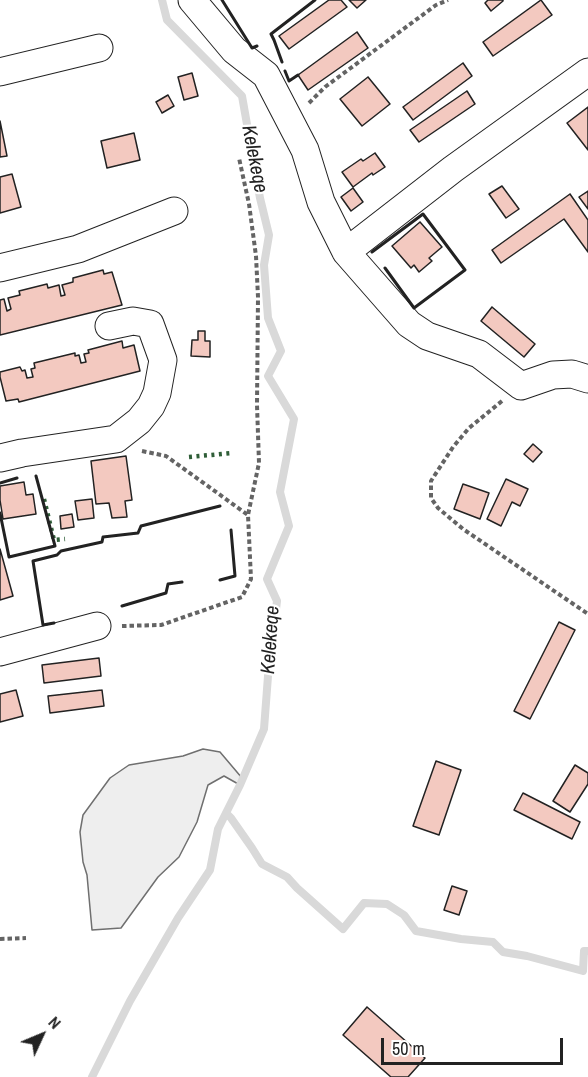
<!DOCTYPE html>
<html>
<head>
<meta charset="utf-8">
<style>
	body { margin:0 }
	#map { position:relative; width:588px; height:1077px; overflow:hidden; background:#fff; font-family:"Archivo Narrow",sans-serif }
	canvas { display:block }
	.north { position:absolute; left:12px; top:1005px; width:60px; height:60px; -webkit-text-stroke:4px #fff; paint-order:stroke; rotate:46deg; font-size:16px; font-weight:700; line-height:24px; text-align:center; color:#222 }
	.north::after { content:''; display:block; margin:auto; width:21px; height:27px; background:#222; clip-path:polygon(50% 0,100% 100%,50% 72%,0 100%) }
	.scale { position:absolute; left:381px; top:1038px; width:182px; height:27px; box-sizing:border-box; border:3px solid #222; border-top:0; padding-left:8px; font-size:18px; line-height:21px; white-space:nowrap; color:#222; -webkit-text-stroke:4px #fff; paint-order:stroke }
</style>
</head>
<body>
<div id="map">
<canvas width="588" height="1077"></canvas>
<div class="north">N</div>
<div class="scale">50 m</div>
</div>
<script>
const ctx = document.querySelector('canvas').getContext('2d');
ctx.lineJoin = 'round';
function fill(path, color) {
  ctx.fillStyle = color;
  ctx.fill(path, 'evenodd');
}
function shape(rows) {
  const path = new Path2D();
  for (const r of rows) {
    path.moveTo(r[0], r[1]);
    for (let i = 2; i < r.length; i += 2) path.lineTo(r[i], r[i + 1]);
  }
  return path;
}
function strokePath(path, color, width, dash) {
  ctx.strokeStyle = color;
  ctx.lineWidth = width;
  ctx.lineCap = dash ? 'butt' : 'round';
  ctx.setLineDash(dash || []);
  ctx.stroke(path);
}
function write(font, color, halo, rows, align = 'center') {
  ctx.font = font + ' "Archivo Narrow",sans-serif';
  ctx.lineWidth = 4.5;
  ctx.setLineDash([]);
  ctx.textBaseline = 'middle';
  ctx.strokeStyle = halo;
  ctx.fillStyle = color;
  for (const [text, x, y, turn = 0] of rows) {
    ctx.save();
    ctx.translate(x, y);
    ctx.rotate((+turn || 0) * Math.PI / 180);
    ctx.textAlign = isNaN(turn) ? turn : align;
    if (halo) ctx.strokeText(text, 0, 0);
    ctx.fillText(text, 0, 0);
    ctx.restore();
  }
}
const green = shape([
	[203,749,220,752,242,778,240,785,224,776,208,785,197,822,179,857,158,877,121,928,92,930,87,875,83,862,80,832,83,815,110,778,129,765,183,756,203,749]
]);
const stream = shape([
	[226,813,231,818,252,848,262,864,287,877,297,888,343,929,364,903,387,904,404,915,416,931,461,939,493,942,503,952,527,956,583,971,584,951,588,951],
	[92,1077,130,1001,178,918,210,870,218,829,240,785,264,729,268,676,277,601,267,579,289,526,280,492,294,419,268,376,281,351,268,318,264,265,269,235,260,198,242,96,167,20,162,0]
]);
const building = shape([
	[329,0,341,0,347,7,289,49,279,36,329,0],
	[349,0,366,0,357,8,349,0],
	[488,0,503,0,503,1,491,11,485,3,488,0],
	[541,0,552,15,493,56,483,42,541,0],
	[357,32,368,48,308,90,298,75,357,32],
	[463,63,472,76,413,120,403,107,463,63],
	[192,73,198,96,184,100,178,77,192,73],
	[368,77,390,104,362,126,340,99,368,77],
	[467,91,475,104,419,142,410,130,467,91],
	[168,95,174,106,162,113,156,102,168,95],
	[588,107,588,150,567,123,588,107],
	[0,121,7,156,0,157,0,121],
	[134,133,140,160,107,168,101,141,134,133],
	[375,153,385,167,373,175,372,173,353,187,342,172,361,159,363,161,375,153],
	[12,174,21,207,0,213,0,177,12,174],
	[502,186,519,209,506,218,489,194,502,186],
	[353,188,363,202,351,211,341,197,353,188],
	[588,191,588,209,579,197,588,191],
	[570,194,588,220,588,252,564,219,501,263,492,250,570,194],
	[420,222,442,247,429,258,432,261,419,272,414,265,411,268,392,246,420,222],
	[103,270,104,274,112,272,122,305,0,335,0,300,4,299,7,311,11,309,8,298,20,295,19,291,47,284,48,288,59,285,61,296,65,295,62,285,73,282,73,278,103,270],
	[492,307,535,344,524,357,481,321,492,307],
	[198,331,205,331,205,341,210,341,210,357,191,356,192,340,198,340,198,331],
	[122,341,123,348,134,345,140,371,19,402,18,399,6,401,0,377,0,372,20,367,22,371,25,370,27,378,33,377,31,369,35,368,34,363,75,353,75,356,79,355,81,363,86,362,84,354,89,353,88,350,122,341],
	[533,444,542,452,533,462,524,454,533,444],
	[126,456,132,500,125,501,127,517,112,518,109,503,96,504,91,461,126,456],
	[506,479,528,489,520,506,512,502,501,526,487,519,506,479],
	[24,482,26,495,33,494,36,514,3,519,0,500,0,486,24,482],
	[463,484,489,493,480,519,454,509,463,484],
	[92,499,94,518,78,520,75,501,92,499],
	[72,514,74,527,61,529,60,516,72,514],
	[0,549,13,596,0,600,0,549],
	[559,622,575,630,530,719,514,711,559,622],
	[99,658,101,676,44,683,42,665,99,658],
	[16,690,23,716,0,722,0,694,16,690],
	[102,690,104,706,50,713,48,696,102,690],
	[436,761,461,770,439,835,413,826,436,761],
	[575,765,588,773,588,784,570,812,553,801,575,765],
	[523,793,580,822,572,839,514,810,523,793],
	[452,886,467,891,459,915,444,910,452,886],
	[367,1007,425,1058,408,1077,391,1077,343,1035,367,1007]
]);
const path = shape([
	[309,103,325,87,436,5,448,0],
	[502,401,469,428,453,447,431,481,431,498,438,508,463,529,588,614],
	[142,451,166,456,248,515],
	[122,626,161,625,242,597,251,579,248,515,259,463,257,405,258,297,256,256,249,204,239,158],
	[0,939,26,938]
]);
const minor = shape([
	[192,0,234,50,266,75,305,150,321,202,346,252,409,324,427,336,479,354,521,386,553,375,572,374,588,379],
	[0,72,99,48],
	[346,252,453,169,588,72],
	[0,268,78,249,174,211],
	[0,458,22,453,116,439,139,421,151,406,157,393,163,360,150,324,133,321,109,326],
	[0,652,97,626]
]);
const hedge = shape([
	[189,457,232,453],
	[44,499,54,540,65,539]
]);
const wall = shape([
	[222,0,252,48,257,46],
	[282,62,274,40,271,34,315,0],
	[285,71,289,81,298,75],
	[372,252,423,214,465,270,414,308,385,268],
	[0,483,17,478],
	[0,513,9,557,55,546,36,476],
	[220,580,235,576,231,530],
	[122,606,166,593,168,584,182,582],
	[54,623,43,625,33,561,57,555,61,551,102,542,103,537,138,533,141,526,220,506]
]);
const waterNames = [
	["Kelekeqe",254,159,79],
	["Kelekeqe",271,640,-86]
];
fill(green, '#eee');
strokePath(green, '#6f6f6f', 1.5);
strokePath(stream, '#d9d9d9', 8);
fill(building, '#f3c9c0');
strokePath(building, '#222', 1.5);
strokePath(minor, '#222', 29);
strokePath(path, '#646464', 4, [4.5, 3]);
strokePath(minor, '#fff', 27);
strokePath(hedge, '#2f5e38', 4.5, [3, 4.5]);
strokePath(wall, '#222', 3);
write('italic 20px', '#222', '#fff', waterNames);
</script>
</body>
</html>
